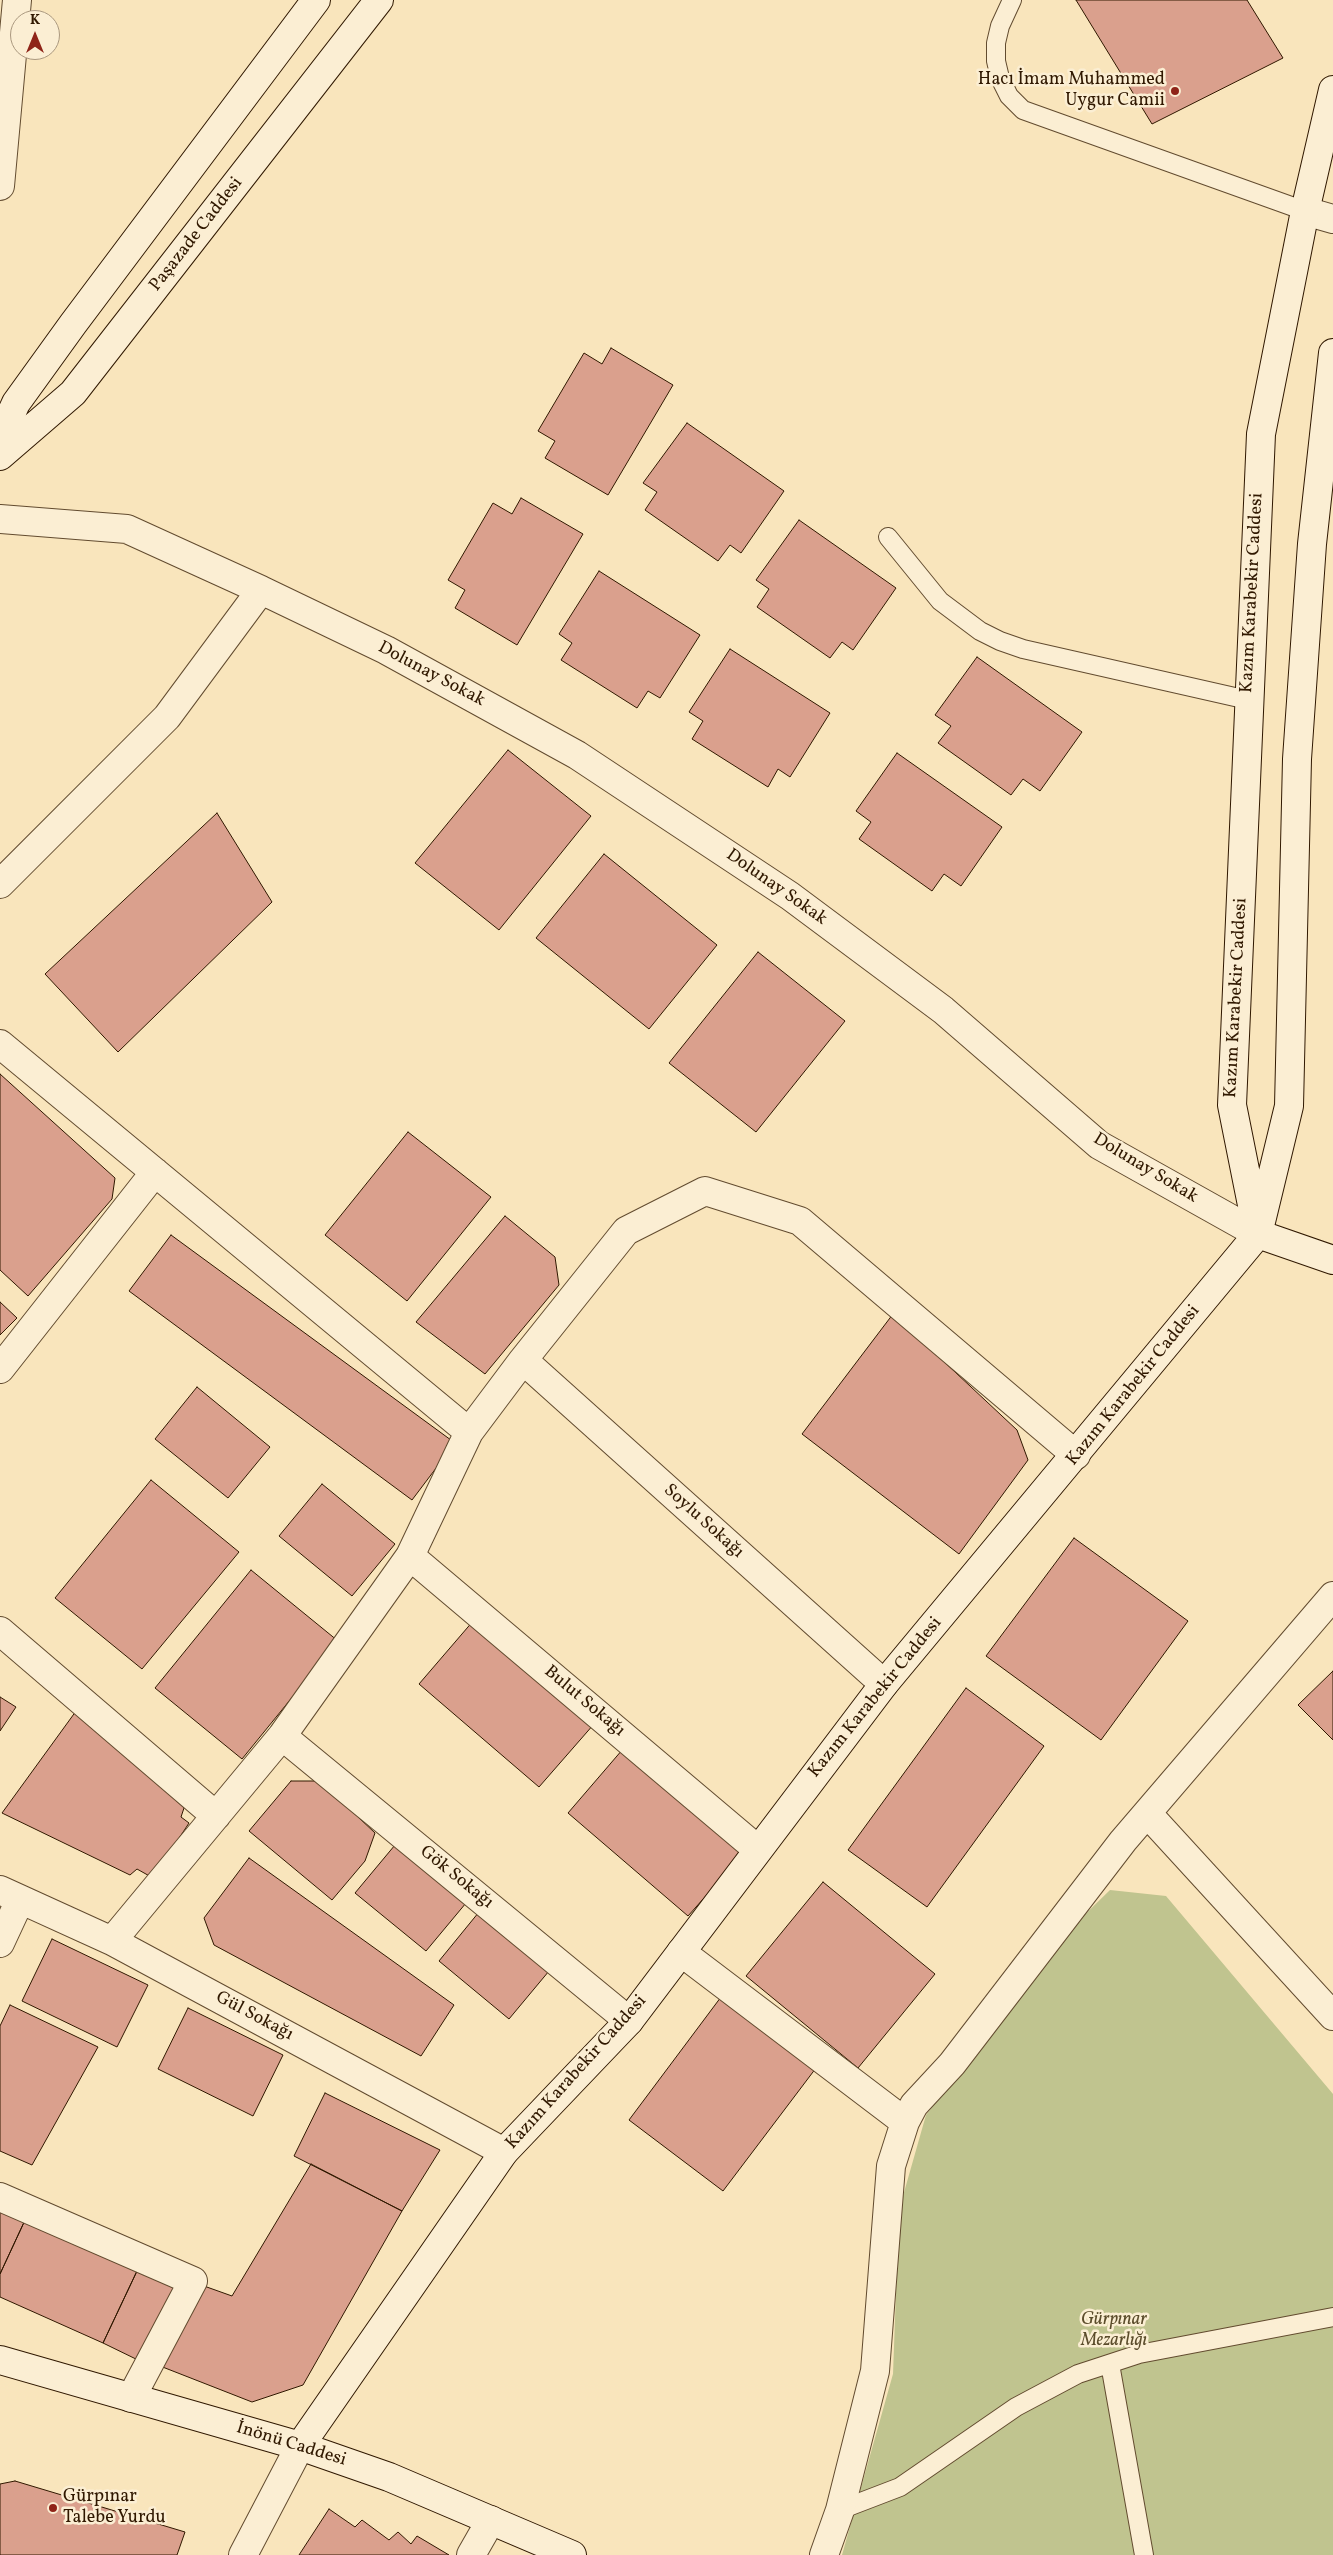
<!DOCTYPE html>
<html>
<head>
<meta charset="utf-8">
<style>
	body { margin:0 }
	#map { position:relative; width:1333px; height:2555px; overflow:hidden; background:#f9e5bc; font-family:Vollkorn,serif }
	canvas { display:block }
	.north { position:absolute; left:10px; top:10px; width:50px; height:50px; box-sizing:border-box; background:#fbeed3; border:1px solid #aa987f; border-radius:50%; rotate:0deg; font-size:14px; font-weight:700; line-height:20px; text-align:center; color:#301800 }
	.north::after { content:''; display:block; margin:auto; width:18px; height:22px; background:#8f2418; clip-path:polygon(50% 0,100% 100%,50% 72%,0 100%) }
</style>
</head>
<body>
<div id="map">
<canvas width="1333" height="2555"></canvas>
<div class="north">K</div>
</div>
<script>
const ctx = document.querySelector('canvas').getContext('2d');
ctx.lineJoin = 'round';
function fill(path, color) {
  ctx.fillStyle = color;
  ctx.fill(path, 'evenodd');
}
function shape(rows) {
  const path = new Path2D();
  for (const r of rows) {
    path.moveTo(r[0], r[1]);
    for (let i = 2; i < r.length; i += 2) path.lineTo(r[i], r[i + 1]);
  }
  return path;
}
function strokePath(path, color, width, dash) {
  ctx.strokeStyle = color;
  ctx.lineWidth = width;
  ctx.lineCap = dash ? 'butt' : 'round';
  ctx.setLineDash(dash || []);
  ctx.stroke(path);
}
function write(font, color, halo, rows, align = 'center') {
  ctx.font = font + ' Vollkorn,serif';
  ctx.lineWidth = 5;
  ctx.setLineDash([]);
  ctx.textBaseline = 'middle';
  ctx.strokeStyle = halo;
  ctx.fillStyle = color;
  for (const [text, x, y, turn = 0] of rows) {
    ctx.save();
    ctx.translate(x, y);
    ctx.rotate((+turn || 0) * Math.PI / 180);
    ctx.textAlign = isNaN(turn) ? turn : align;
    if (halo) ctx.strokeText(text, 0, 0);
    ctx.fillText(text, 0, 0);
    ctx.restore();
  }
}
const green = shape([
	[1110,1890,1166,1896,1333,2094,1333,2555,842,2555,893,2374,899,2210,926,2115,1067,1932]
]);
const building = shape([
	[1076,0,1247,0,1283,58,1152,124,1076,0],
	[611,348,673,385,608,495,545,458,555,441,538,431,584,353,602,364,611,348],
	[687,423,784,491,741,553,730,545,718,561,645,510,657,492,643,483,687,423],
	[521,498,583,534,517,645,455,608,465,590,448,580,493,503,512,514,521,498],
	[799,520,896,588,853,650,842,642,830,658,757,607,769,589,756,580,799,520],
	[599,571,700,635,660,698,648,691,637,708,561,660,572,643,559,634,599,571],
	[730,649,830,713,790,777,778,769,768,787,692,739,703,721,689,712,730,649],
	[977,657,1082,732,1040,791,1023,779,1011,795,938,743,951,726,935,715,977,657],
	[508,750,591,816,499,930,415,863,508,750],
	[897,753,1002,827,961,886,944,874,932,891,859,839,871,822,856,811,897,753],
	[217,813,272,902,118,1052,45,974,217,813],
	[604,854,717,945,649,1029,536,938,604,854],
	[758,952,845,1021,756,1132,669,1063,758,952],
	[0,1074,115,1178,112,1199,28,1296,0,1270,0,1074],
	[408,1132,491,1197,407,1301,325,1235,408,1132],
	[505,1216,555,1257,559,1285,485,1374,416,1322,505,1216],
	[171,1235,455,1443,412,1500,129,1291,171,1235],
	[0,1302,17,1318,0,1335,0,1302],
	[893,1314,1017,1430,1028,1460,959,1554,802,1434,893,1314],
	[197,1387,270,1447,228,1498,155,1439,197,1387],
	[151,1480,239,1552,142,1669,55,1598,151,1480],
	[322,1484,395,1544,352,1596,279,1536,322,1484],
	[1074,1538,1188,1621,1101,1740,986,1656,1074,1538],
	[251,1570,338,1641,242,1759,155,1688,251,1570],
	[474,1620,594,1724,539,1787,419,1684,474,1620],
	[1333,1671,1333,1740,1298,1705,1333,1671],
	[966,1688,1044,1746,927,1907,848,1850,966,1688],
	[0,1697,16,1707,0,1731,0,1697],
	[79,1707,184,1808,181,1817,189,1823,153,1878,137,1869,130,1875,2,1813,79,1707],
	[623,1749,744,1853,688,1916,568,1813,623,1749],
	[291,1781,320,1781,375,1833,365,1861,332,1900,249,1831,291,1781],
	[395,1845,466,1903,426,1951,355,1893,395,1845],
	[249,1858,454,2005,421,2056,214,1945,204,1918,249,1858],
	[823,1882,935,1974,858,2068,746,1976,823,1882],
	[479,1912,549,1971,509,2019,439,1961,479,1912],
	[52,1939,148,1985,117,2047,22,2001,52,1939],
	[721,1997,816,2068,723,2191,629,2120,721,1997],
	[10,2005,98,2047,32,2165,0,2151,0,2026,10,2005],
	[188,2008,283,2055,253,2116,158,2069,188,2008],
	[325,2093,440,2150,402,2211,294,2156,325,2093],
	[311,2164,402,2211,303,2385,252,2402,160,2366,204,2286,232,2296,311,2164],
	[0,2206,26,2218,0,2274,0,2206],
	[26,2218,137,2271,103,2343,0,2297,0,2274,26,2218],
	[137,2271,175,2288,140,2361,103,2343,137,2271],
	[15,2481,185,2532,177,2555,0,2555,0,2484,15,2481],
	[329,2509,355,2527,362,2520,389,2540,398,2532,411,2544,417,2536,449,2555,299,2555,329,2509]
]);
const lane = shape([
	[1012,0,1000,26,996,43,996,61,1000,78,1009,96,1023,110,1305,211],
	[888,537,940,601,980,631,1000,641,1023,649,1248,700],
	[1110,2364,1144,2555],
	[840,2510,900,2487,1016,2407,1078,2374,1139,2354,1333,2317]
]);
const street = shape([
	[0,186,17,0],
	[1305,211,1333,219],
	[0,519,127,529,261,590,167,717,0,884],
	[261,590,386,650,577,755,790,896,943,1010,1099,1145,1258,1234],
	[0,1044,469,1432,523,1360,626,1231,705,1191,800,1221,1076,1455],
	[523,1360,884,1684],
	[0,1369,155,1172],
	[410,1556,757,1849],
	[0,1631,216,1816],
	[282,1736,629,2021],
	[1147,1813,1333,2016],
	[0,1890,112,1941,504,2152],
	[112,1941,282,1736,410,1556,469,1432],
	[0,1943,20,1900],
	[681,1952,905,2122],
	[0,2197,193,2281,131,2398],
	[243,2555,300,2446],
	[471,2555,491,2520],
	[824,2555,840,2510,875,2371,891,2166,905,2122,914,2105,952,2064,1123,1841,1333,1596]
]);
const secondary = shape([
	[0,438,16,403,73,324,316,0],
	[0,456,73,393,379,0],
	[1256,1225,1232,1105,1261,434,1305,211,1333,90],
	[1258,1234,1333,1260],
	[0,2360,300,2446,389,2477,572,2555],
	[300,2446,504,2152,629,2021,884,1684,1258,1234,1289,1106,1297,759,1312,544,1333,353]
]);
const markers = [
	[1175,91,5,"#8f2418"],
	[53,2508,5,"#8f2418"]
];
const poiNames = [
	["Hacı İmam Muhammed",1165,81],
	["Uygur Camii",1165,102],
	["Gürpınar",63,2498,"left"],
	["Talebe Yurdu",63,2519,"left"]
];
const streetNames = [
	["Paşazade Caddesi",197,235,-52],
	["Kazım Karabekir Caddesi",1253,593,-87],
	["Dolunay Sokak",431,675,28],
	["Dolunay Sokak",776,888,35],
	["Kazım Karabekir Caddesi",1237,998,-87],
	["Dolunay Sokak",1145,1169,31],
	["Kazım Karabekir Caddesi",1134,1386,-51],
	["Soylu Sokağı",703,1522,42],
	["Kazım Karabekir Caddesi",876,1698,-51],
	["Bulut Sokağı",584,1702,40],
	["Gök Sokağı",456,1878,39],
	["Gül Sokağı",254,2017,28],
	["Kazım Karabekir Caddesi",577,2073,-48],
	["İnönü Caddesi",291,2445,17]
];
const parkNames = [
	["Gürpınar",1114,2321],
	["Mezarlığı",1114,2342]
];
fill(green, '#c0c48f');
fill(building, '#daa08d');
strokePath(building, '#301800', 1);
strokePath(lane, '#624b2f', 20);
strokePath(street, '#624b2f', 30);
strokePath(secondary, '#301800', 30);
strokePath(lane, '#fbeed3', 18);
strokePath(street, '#fbeed3', 28);
strokePath(secondary, '#fbeed3', 28);
for (const [x, y, r, color] of markers) {
  const dot = new Path2D();
  dot.arc(x, y, r, 0, 2 * Math.PI);
  ctx.fillStyle = color;
  ctx.fill(dot);
  strokePath(dot, '#fbeed3', 2);
}
write('18px', '#301800', '#fbeed3', poiNames, 'right');
write('18px', '#301800', '#fbeed3', streetNames);
write('italic 18px', '#5b4c2b', '#fbeed3', parkNames);
</script>
</body>
</html>
